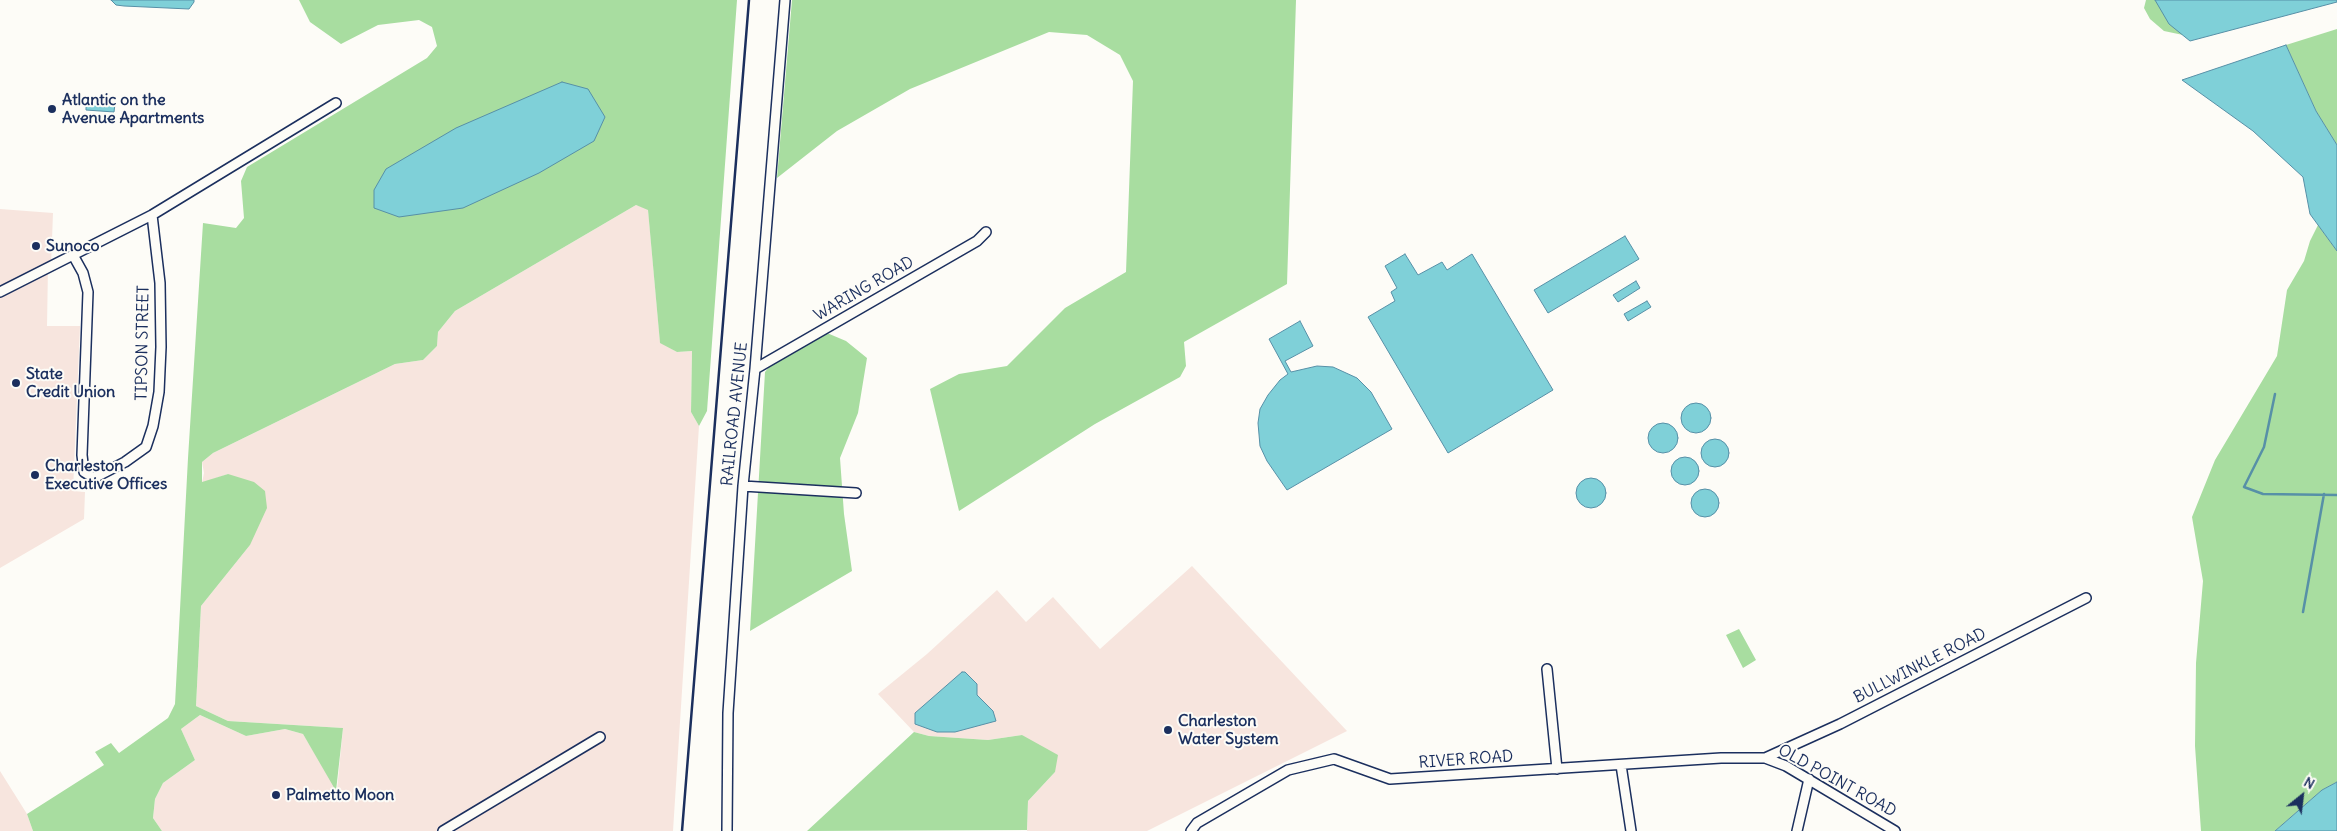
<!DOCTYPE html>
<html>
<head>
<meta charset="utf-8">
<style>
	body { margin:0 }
	#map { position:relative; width:2337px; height:831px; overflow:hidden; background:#fdfcf7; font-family:Delius,sans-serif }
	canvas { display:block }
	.north { position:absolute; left:2277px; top:771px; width:50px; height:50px; -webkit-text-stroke:4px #fdfcf7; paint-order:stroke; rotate:29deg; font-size:14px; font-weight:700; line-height:20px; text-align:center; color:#1b2f5e }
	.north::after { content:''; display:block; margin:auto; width:18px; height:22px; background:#1b2f5e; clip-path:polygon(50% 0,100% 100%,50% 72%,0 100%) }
</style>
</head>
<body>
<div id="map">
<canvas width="2337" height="831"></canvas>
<div class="north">N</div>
</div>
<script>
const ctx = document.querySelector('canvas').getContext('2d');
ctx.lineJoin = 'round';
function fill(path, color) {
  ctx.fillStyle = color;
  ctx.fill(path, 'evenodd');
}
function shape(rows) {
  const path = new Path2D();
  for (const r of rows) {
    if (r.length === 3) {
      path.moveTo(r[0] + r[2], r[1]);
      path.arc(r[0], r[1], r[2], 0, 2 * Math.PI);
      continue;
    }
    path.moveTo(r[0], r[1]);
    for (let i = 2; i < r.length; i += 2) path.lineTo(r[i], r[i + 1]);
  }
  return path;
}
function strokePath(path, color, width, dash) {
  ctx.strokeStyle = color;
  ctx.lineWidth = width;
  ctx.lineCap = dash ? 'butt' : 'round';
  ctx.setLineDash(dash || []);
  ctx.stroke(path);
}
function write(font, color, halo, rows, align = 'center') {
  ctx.font = font + ' Delius,sans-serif';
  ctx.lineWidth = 4;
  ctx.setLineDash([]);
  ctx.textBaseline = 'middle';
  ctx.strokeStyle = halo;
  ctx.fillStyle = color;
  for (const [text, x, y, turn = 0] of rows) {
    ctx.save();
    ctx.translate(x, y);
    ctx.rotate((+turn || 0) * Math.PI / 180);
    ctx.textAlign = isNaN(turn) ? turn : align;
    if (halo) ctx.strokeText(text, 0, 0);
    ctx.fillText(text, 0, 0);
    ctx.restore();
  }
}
const built = shape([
	[636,205,648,209,660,342,677,352,692,351,691,412,699,426,673,831,162,831,153,818,155,799,163,783,195,760,181,729,200,715,246,736,285,729,303,734,337,790,343,728,228,721,196,706,201,606,250,545,228,474,202,483,204,473,202,462,213,453,395,364,423,360,437,346,438,332,455,311],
	[0,209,53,213,51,266,48,267,47,326,80,326,73,491,85,492,84,519,0,568],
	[1192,566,1347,731,1147,831,1027,831,1028,801,1055,772,1022,735,988,740,929,736,914,732,878,694,927,654,997,590,1026,622,1053,597,1100,649],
	[0,771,27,814,33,831,0,831]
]);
const green = shape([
	[299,0,737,0,707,411,699,426,691,412,692,351,677,352,660,343,648,210,636,205,455,311,438,332,437,346,423,360,395,364,213,453,202,462,202,482,228,474,254,482,265,491,267,508,250,545,201,606,196,706,228,721,343,728,336,791,303,734,285,729,246,736,200,715,181,729,195,760,163,783,155,799,153,818,162,831,33,831,27,814,104,765,95,752,111,743,119,753,168,718,175,704,188,458,203,223,236,228,244,218,241,181,247,167,427,58,437,46,432,27,419,20,378,25,341,44,310,22],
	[792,0,1296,0,1287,284,1184,342,1186,366,1180,377,1095,424,959,511,930,389,959,374,1007,366,1065,308,1126,272,1133,81,1120,55,1087,35,1049,32,910,89,837,131,777,178],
	[2146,0,2187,0,2183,35,2164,31,2150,19,2144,8],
	[2337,29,2337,145,2316,111,2286,45],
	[2318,225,2337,251,2337,782,2322,790,2275,831,2201,831,2195,746,2196,663,2203,581,2192,517,2215,460,2277,356,2287,290,2304,261,2310,241],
	[827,333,846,341,867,358,858,413,840,458,844,514,852,571,750,631,765,372,769,367],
	[1739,629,1756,660,1743,668,1726,635],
	[914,732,929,736,988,740,1022,735,1058,755,1055,772,1028,801,1027,830,807,831]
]);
const water = shape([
	[111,0,194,0,194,2,189,9,124,6,116,5,111,0],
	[2155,0,2337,0,2337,2,2190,41,2169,24,2155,0],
	[2286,45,2316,111,2337,145,2337,251,2310,214,2303,177,2253,131,2182,80,2286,45],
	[562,82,588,89,605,117,594,141,539,173,463,208,399,217,374,208,374,190,386,169,456,128,562,82],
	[86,101,115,104,114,112,86,110,86,101],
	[1625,236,1639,259,1548,313,1534,290,1625,236],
	[1405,254,1418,275,1442,262,1447,270,1472,254,1553,390,1448,453,1368,317,1395,301,1391,292,1397,288,1385,266,1405,254],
	[1636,281,1640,288,1618,302,1613,295,1636,281],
	[1647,301,1651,307,1628,321,1624,314,1647,301],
	[1300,321,1313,346,1285,361,1291,372,1317,366,1333,367,1357,378,1371,392,1392,429,1287,490,1267,461,1260,446,1258,423,1260,409,1268,395,1280,380,1288,374,1269,339,1300,321],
	[1696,418,15],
	[1663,438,15],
	[1715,453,14],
	[1685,471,14],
	[1591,493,15],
	[1705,503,14],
	[962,672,965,672,977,684,977,695,993,711,996,721,955,732,937,732,915,724,915,713,962,672],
	[2337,782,2337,831,2275,831,2322,790,2337,782]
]);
const stream = shape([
	[2275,394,2264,447,2244,487,2263,494,2337,495],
	[2303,612,2324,494]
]);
const street = shape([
	[73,255,83,273,88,292,82,455,84,472,94,478,125,462,146,447,153,426,159,392,161,347,160,283,152,215],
	[0,292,152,215,336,103],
	[755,369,977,241,986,232],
	[743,486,856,493],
	[1547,669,1557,769],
	[1765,758,1840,724,2086,598],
	[1621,765,1631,831],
	[443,831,600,737],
	[727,831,728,713,743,486,755,369,785,0],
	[1191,831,1197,823,1288,770,1334,759,1390,779,1721,758,1765,758,1786,766,1895,831],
	[1797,831,1809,779]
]);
const rail = shape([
	[682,831,749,0]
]);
const markers = [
	[52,109,5,"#1b2f5e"],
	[36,246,5,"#1b2f5e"],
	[16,383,5,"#1b2f5e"],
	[35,475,5,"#1b2f5e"],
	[1168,730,5,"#1b2f5e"],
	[276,795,5,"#1b2f5e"]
];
const poiNames = [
	["Atlantic on the",62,100],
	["Avenue Apartments",62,118],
	["Sunoco",46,246],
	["State",26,374],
	["Credit Union",26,392],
	["Charleston",45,466],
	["Executive Offices",45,484],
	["Charleston",1178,721],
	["Water System",1178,739],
	["Palmetto Moon",286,795]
];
const streetNames = [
	["WARING ROAD",864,289,-30],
	["TIPSON STREET",143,343,-89],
	["RAILROAD AVENUE",735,414,-84],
	["BULLWINKLE ROAD",1920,666,-27],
	["RIVER ROAD",1466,760,-4],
	["OLD POINT ROAD",1837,781,29]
];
fill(built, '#f7e5de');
fill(green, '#a8dda0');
fill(water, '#7fd0d8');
strokePath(water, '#5790a7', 1);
strokePath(stream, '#5790a7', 2.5);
strokePath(street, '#1b2f5e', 12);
strokePath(street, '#fdfcf7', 9);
strokePath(rail, '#1b2f5e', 2.5);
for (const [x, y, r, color] of markers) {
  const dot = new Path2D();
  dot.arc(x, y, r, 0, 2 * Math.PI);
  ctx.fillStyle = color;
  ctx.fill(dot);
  strokePath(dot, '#fdfcf7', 2);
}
write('bold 16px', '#1b2f5e', '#fdfcf7', poiNames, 'left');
write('16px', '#1b2f5e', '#fdfcf7', streetNames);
</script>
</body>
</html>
